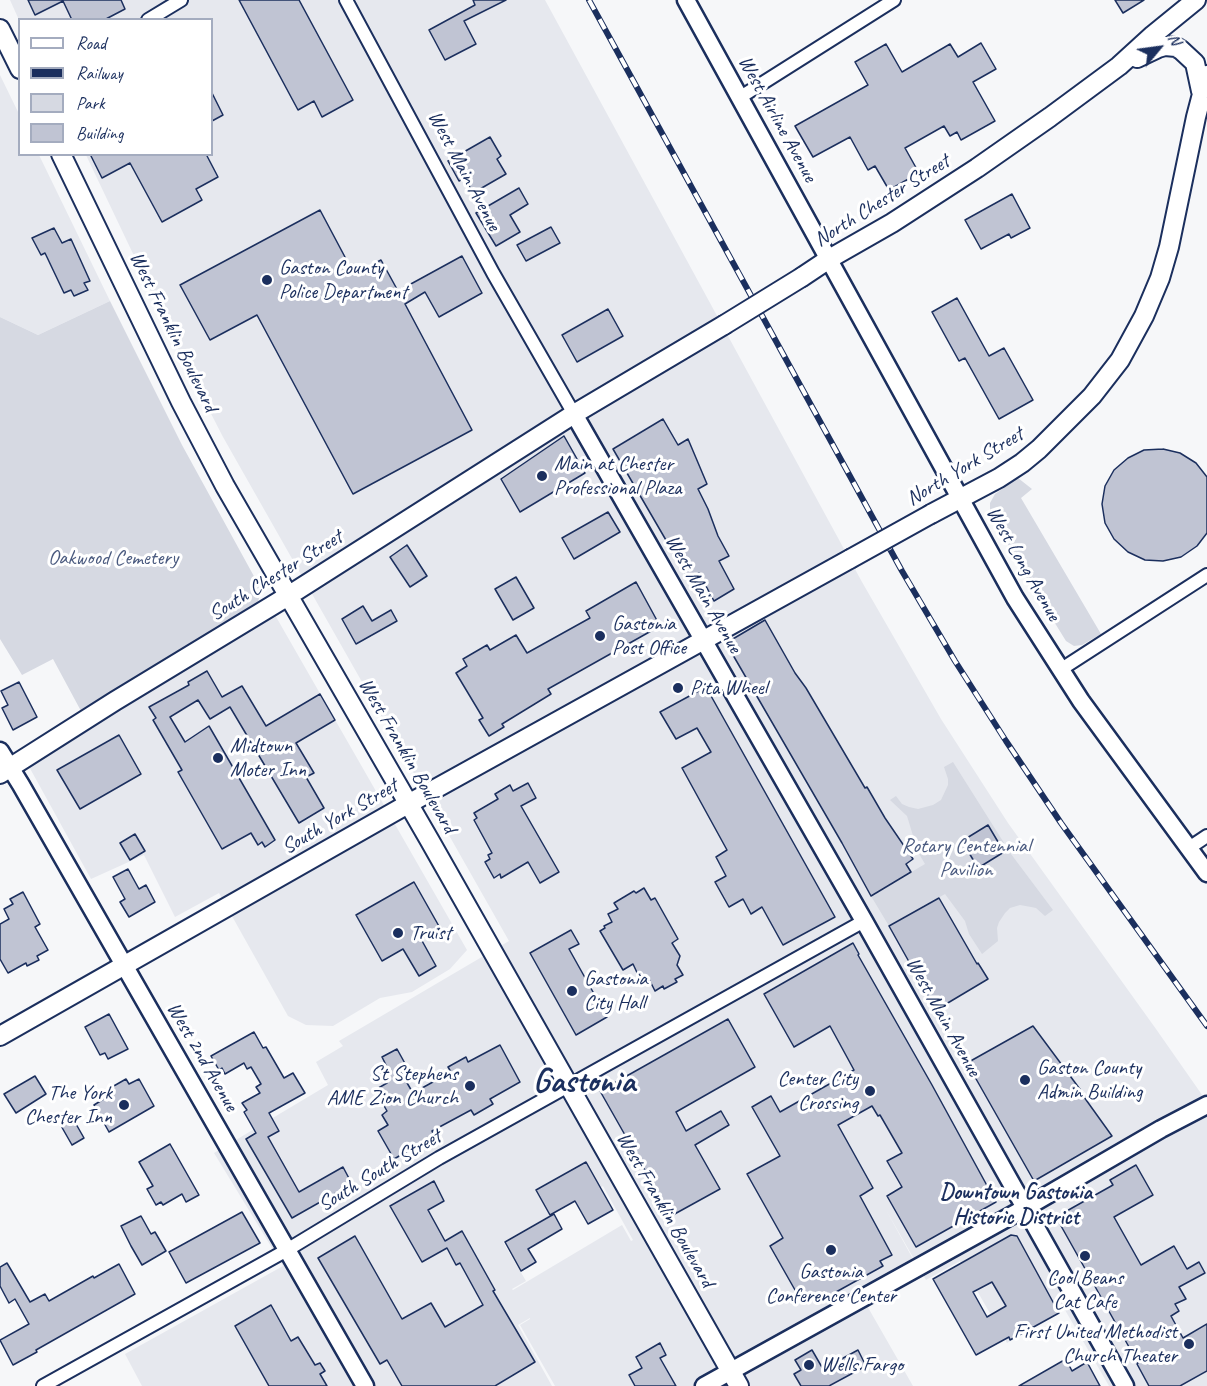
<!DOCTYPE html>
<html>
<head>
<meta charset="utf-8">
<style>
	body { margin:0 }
	#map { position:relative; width:1207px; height:1386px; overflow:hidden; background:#f6f7f9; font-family:Caveat,sans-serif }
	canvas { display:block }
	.legend { position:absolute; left:18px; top:18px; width:195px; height:138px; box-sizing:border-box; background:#fff; border:2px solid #a4acbf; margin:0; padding:8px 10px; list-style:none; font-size:18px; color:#1b2f5e }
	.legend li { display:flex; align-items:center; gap:12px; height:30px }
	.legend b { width:30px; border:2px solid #a4acbf }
	.north { position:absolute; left:1129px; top:18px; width:60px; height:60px; -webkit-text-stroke:4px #fff; paint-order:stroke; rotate:61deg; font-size:16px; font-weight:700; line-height:24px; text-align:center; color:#1b2f5e }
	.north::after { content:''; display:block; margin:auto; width:21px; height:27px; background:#1b2f5e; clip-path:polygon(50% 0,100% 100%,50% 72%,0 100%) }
</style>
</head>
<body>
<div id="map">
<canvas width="1207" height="1386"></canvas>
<ul class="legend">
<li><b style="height:8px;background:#fff"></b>Road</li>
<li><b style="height:8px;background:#1b2f5e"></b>Railway</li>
<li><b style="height:16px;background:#d6d9e2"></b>Park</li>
<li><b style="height:16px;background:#c0c4d3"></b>Building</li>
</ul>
<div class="north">N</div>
</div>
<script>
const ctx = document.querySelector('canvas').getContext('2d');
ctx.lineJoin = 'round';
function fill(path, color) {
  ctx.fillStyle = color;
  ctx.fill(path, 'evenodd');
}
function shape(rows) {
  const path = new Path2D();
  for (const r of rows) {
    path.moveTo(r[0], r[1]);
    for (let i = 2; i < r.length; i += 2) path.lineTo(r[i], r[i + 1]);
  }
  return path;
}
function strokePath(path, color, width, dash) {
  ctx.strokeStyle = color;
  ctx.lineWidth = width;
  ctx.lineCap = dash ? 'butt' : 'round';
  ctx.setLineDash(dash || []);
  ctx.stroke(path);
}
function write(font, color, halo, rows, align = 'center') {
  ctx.font = font + ' Caveat,sans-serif';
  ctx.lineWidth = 6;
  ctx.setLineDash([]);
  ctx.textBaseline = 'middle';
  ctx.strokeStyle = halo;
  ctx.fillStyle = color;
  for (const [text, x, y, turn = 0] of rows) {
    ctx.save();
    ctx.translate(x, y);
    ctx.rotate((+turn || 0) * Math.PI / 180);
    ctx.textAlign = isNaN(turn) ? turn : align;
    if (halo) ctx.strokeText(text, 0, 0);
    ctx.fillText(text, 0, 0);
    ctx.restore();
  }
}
const built = shape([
	[10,0,545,0,862,582,941,719,1008,823,1156,1029,1207,1102,1207,1386,1109,1386,1065,1310,1007,1343,960,1261,926,1280,886,1210,913,1259,858,1290,913,1386,555,1386,520,1325,530,1319,530,1318,518,1325,552,1386,142,1386,125,1354,283,1266,214,1153,328,1085,316,1062,343,1046,339,1041,509,941,223,437,186,365,86,155,212,154,212,20,19,20],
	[603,1186,633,1240,631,1241,622,1225,513,1290,512,1289,526,1281,503,1242],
	[0,75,19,114,20,154,39,155,110,301,38,335,0,317],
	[275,615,467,950,450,969,412,992,380,998,333,1026,306,1025,288,1016,219,893,175,917,144,855,91,879,27,763]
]);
const green = shape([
	[110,301,182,445,256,580,260,586,260,596,258,601,250,607,81,711,53,659,22,675,0,639,0,317,38,335],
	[1018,478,1032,489,1021,498,1101,634,1082,645,1074,646,1066,641,1017,562,990,510,990,503,995,494],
	[953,762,1011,854,1053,910,1045,916,1036,908,1031,907,1020,905,1010,908,1005,913,999,922,997,928,998,941,982,954,969,934,965,921,945,894,889,926,871,896,925,864,918,852,907,816,890,800,896,796,902,804,909,807,918,809,933,805,941,800,948,785,948,779,944,767]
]);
const building = shape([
	[28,0,121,0,125,9,104,20,72,20,63,1,35,15,28,0],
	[239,0,299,0,353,100,322,117,314,101,298,110,239,0],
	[473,0,506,0,464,21,476,44,445,60,429,30,475,5,473,0],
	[1115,0,1144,0,1123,13,1115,0],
	[981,43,996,69,973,82,995,121,961,140,957,132,950,136,944,126,905,148,919,173,889,190,875,166,868,170,850,137,813,157,795,126,868,85,855,62,886,44,902,72,950,44,958,57,981,43],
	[212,93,223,115,212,121,212,93],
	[490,137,501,156,497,159,506,174,473,193,465,178,459,181,448,161,490,137],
	[90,154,206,154,218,177,196,189,202,200,162,222,130,163,102,178,90,154],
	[519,188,528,204,510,215,520,232,496,246,476,213,519,188],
	[1012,194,1030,228,1011,238,1009,234,981,249,965,220,1012,194],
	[320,210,354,274,381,260,398,291,462,256,482,293,439,317,425,292,405,304,472,430,353,494,257,315,210,340,180,285,320,210],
	[551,227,560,243,526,261,517,245,551,227],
	[54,228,62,243,71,239,90,281,84,283,88,290,74,296,71,290,64,293,45,253,41,255,32,238,54,228],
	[957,298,989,356,1004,348,1033,400,999,419,965,358,959,361,932,312,957,298],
	[608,309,623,336,577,362,562,335,608,309],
	[663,419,678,445,688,439,707,484,698,489,708,509,718,536,729,556,719,561,734,589,714,601,699,573,688,578,613,449,663,419],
	[564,436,585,473,520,512,501,479,564,436],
	[1163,449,1180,453,1196,463,1207,477,1207,533,1197,546,1181,557,1163,561,1145,560,1128,552,1114,539,1105,523,1102,504,1105,486,1114,470,1128,458,1144,450,1163,449],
	[608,512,620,532,574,559,562,538,608,512],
	[407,545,427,576,410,587,390,557,407,545],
	[516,577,534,608,513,620,495,589,516,577],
	[636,582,660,626,548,689,551,694,502,724,504,727,489,736,479,720,483,718,456,673,467,666,463,659,487,645,490,650,516,635,527,653,590,618,586,611,636,582],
	[363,606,372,621,391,610,397,621,356,644,342,619,363,606],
	[765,620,795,673,806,688,865,788,867,787,885,818,913,859,906,864,911,872,871,896,842,843,726,643,765,620],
	[207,671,222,697,242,686,266,726,320,694,335,720,296,743,314,773,306,777,324,808,299,823,230,707,210,719,198,700,170,717,185,742,209,726,275,840,265,847,262,842,258,845,251,833,222,849,178,772,182,770,153,720,156,718,149,707,189,685,188,682,207,671],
	[19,682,37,717,13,730,2,708,8,705,1,691,19,682],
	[706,687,835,917,783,945,762,907,751,914,743,899,729,907,715,882,726,876,716,857,727,850,682,768,711,752,697,728,676,739,660,712,706,687],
	[119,735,141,774,80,809,57,770,119,735],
	[528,783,536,798,521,806,559,872,540,883,528,862,501,878,500,874,494,878,485,862,490,859,488,855,492,853,474,820,477,818,474,813,498,799,495,794,510,785,513,791,528,783],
	[988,825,1004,852,978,868,962,841,988,825],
	[135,834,145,851,130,860,120,843,135,834],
	[128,869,139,889,146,885,155,902,129,917,120,902,125,899,113,877,128,869],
	[414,882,440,928,421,939,436,966,419,976,403,949,382,961,356,915,414,882],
	[644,888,651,900,655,898,678,939,672,943,680,956,677,965,683,975,675,979,677,982,664,989,663,986,655,991,650,981,640,979,633,964,623,970,600,931,605,928,604,926,612,922,608,914,618,909,614,903,634,891,636,893,644,888],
	[23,892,40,924,35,927,48,950,37,956,39,960,27,966,26,963,8,973,0,959,0,924,9,919,4,909,13,904,10,899,23,892],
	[939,898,977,964,978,963,988,979,936,1010,889,926,939,898],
	[571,930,579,944,569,949,607,1017,576,1035,530,953,571,930],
	[853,943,859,954,858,955,932,1085,996,1202,916,1247,887,1196,902,1187,887,1161,902,1153,880,1115,878,1116,872,1106,838,1125,873,1188,860,1196,892,1255,880,1261,883,1266,827,1297,825,1292,803,1304,770,1246,783,1238,747,1174,780,1156,752,1107,771,1096,780,1112,854,1070,830,1026,794,1047,764,994,853,943],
	[109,1014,128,1049,108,1059,105,1053,100,1055,85,1027,109,1014],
	[728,1019,755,1067,676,1112,686,1131,721,1111,729,1125,695,1145,720,1189,671,1216,600,1091,728,1019],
	[1033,1026,1085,1096,1084,1097,1112,1136,1034,1181,967,1063,1033,1026],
	[254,1032,263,1048,266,1047,284,1078,293,1073,305,1093,269,1113,279,1131,268,1137,299,1192,343,1167,352,1184,292,1218,246,1139,256,1133,244,1112,247,1110,242,1103,260,1093,256,1087,261,1084,251,1067,247,1069,244,1063,225,1074,222,1068,219,1070,211,1056,254,1032],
	[500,1045,520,1082,490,1099,493,1104,474,1115,471,1110,432,1131,434,1136,394,1159,378,1131,388,1125,382,1115,387,1111,375,1090,387,1083,379,1069,386,1065,382,1057,397,1049,407,1067,400,1071,413,1093,451,1072,448,1067,466,1057,468,1062,500,1045],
	[35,1076,46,1094,16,1113,4,1094,35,1076],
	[126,1079,129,1084,139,1079,154,1106,109,1132,94,1105,115,1092,112,1087,126,1079],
	[72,1117,84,1138,72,1145,60,1124,72,1117],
	[170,1144,199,1195,186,1202,182,1194,163,1205,161,1202,156,1205,147,1189,153,1186,139,1162,170,1144],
	[586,1162,613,1210,588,1224,575,1201,550,1215,536,1190,586,1162],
	[1136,1165,1153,1195,1114,1217,1141,1265,1174,1246,1187,1269,1199,1262,1205,1273,1179,1287,1186,1299,1175,1304,1179,1311,1171,1316,1183,1338,1207,1324,1207,1371,1180,1386,1149,1386,1137,1364,1138,1363,1056,1217,1113,1185,1110,1180,1136,1165],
	[434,1181,444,1201,428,1210,445,1241,462,1231,495,1290,493,1291,535,1362,495,1386,402,1386,387,1360,380,1364,318,1258,355,1236,402,1319,431,1303,445,1327,483,1305,460,1263,456,1265,447,1248,422,1262,390,1206,434,1181],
	[242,1212,260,1243,186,1283,169,1252,242,1212],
	[554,1214,562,1229,528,1249,536,1262,521,1271,505,1242,554,1214],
	[141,1216,151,1234,155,1232,166,1251,142,1265,131,1246,121,1226,141,1216],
	[1011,1235,1017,1236,1059,1313,1010,1340,1009,1337,976,1355,933,1279,1011,1235],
	[992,1282,1006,1306,987,1317,973,1292,992,1282],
	[7,1263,30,1302,45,1294,49,1301,93,1276,94,1278,119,1264,135,1294,36,1350,37,1352,13,1365,0,1340,29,1324,15,1299,9,1303,0,1286,0,1267,7,1263],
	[271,1305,291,1341,298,1337,315,1365,320,1363,325,1371,320,1374,327,1386,269,1386,235,1326,271,1305],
	[660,1343,666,1355,660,1358,676,1386,635,1386,629,1375,642,1368,636,1357,660,1343],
	[812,1350,823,1369,858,1350,866,1366,829,1386,801,1386,794,1374,801,1370,795,1360,812,1350],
	[1066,1359,1072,1371,1087,1362,1100,1386,1019,1386,1066,1359]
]);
const street = shape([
	[346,0,493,273,574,414],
	[148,20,181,0],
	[739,98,894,0],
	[1060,670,1207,575],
	[1189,848,1207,836],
	[43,1386,287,1250,439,1158,864,921]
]);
const secondary = shape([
	[686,0,1015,598,1081,701,1207,873],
	[574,414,864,921,1125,1386],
	[0,751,21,785,365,1386],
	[704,1386,1025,1208,1161,1129,1207,1105]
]);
const primary = shape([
	[0,29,20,69],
	[1137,58,1158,48,1165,46,1176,47,1181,50,1195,63,1201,91],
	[61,154,181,402,225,486,430,841,739,1386],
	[802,277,829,259,892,223,977,168,1050,117,1119,66,1153,35,1196,0],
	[931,514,999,478,1022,463,1039,449,1092,396,1120,360,1144,316,1160,278,1169,247,1196,117,1207,75],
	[0,774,115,701,288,596,574,414,724,325],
	[0,1036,408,804,850,559]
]);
const rail = shape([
	[589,0,902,571,955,661,1006,741,1061,823,1207,1026]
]);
const primaryBridge = shape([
	[724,325,802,277],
	[850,559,931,514]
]);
const markers = [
	[267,280,6,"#1b2f5e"],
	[542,476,6,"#1b2f5e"],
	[600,636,6,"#1b2f5e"],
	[678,688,6,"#1b2f5e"],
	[218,758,6,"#1b2f5e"],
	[398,933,6,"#1b2f5e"],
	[572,991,6,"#1b2f5e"],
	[1025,1080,6,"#1b2f5e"],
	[470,1086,6,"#1b2f5e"],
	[870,1091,6,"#1b2f5e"],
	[124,1105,6,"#1b2f5e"],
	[831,1250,6,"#1b2f5e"],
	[1085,1256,6,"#1b2f5e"],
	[1189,1344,6,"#1b2f5e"],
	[809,1365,6,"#1b2f5e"]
];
const streetNames = [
	["West Airline Avenue",777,119,61],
	["West Main Avenue",464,171,62],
	["North Chester Street",882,201,-32],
	["West Franklin Boulevard",173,332,64],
	["North York Street",965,467,-31],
	["West Long Avenue",1023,564,60],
	["South Chester Street",276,576,-32],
	["West Main Avenue",703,594,60],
	["West Franklin Boulevard",407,756,60],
	["South York Street",340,817,-30],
	["West Main Avenue",943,1017,61],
	["West 2nd Avenue",202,1057,60],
	["South South Street",380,1171,-31],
	["West Franklin Boulevard",665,1210,60]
];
const poiNames = [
	["Gaston County",279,268],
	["Police Department",279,292],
	["Main at Chester",554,464],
	["Professional Plaza",554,488],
	["Gastonia",612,624],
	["Post Office",612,648],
	["Pita Wheel",690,688],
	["Midtown",230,746],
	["Moter Inn",230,770],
	["Truist",410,933],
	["Gastonia",584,979],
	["City Hall",584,1003],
	["Gaston County",1037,1068],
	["Admin Building",1037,1092],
	["St Stephens",458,1074,"right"],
	["AME Zion Church",458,1098,"right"],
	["Center City",858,1079,"right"],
	["Crossing",858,1103,"right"],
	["The York",112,1093,"right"],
	["Chester Inn",112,1117,"right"],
	["Gastonia",831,1272,"center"],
	["Conference Center",831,1296,"center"],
	["Cool Beans",1085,1278,"center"],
	["Cat Cafe",1085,1302,"center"],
	["First United Methodist",1177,1332,"right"],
	["Church Theater",1177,1356,"right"],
	["Wells Fargo",821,1365]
];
const parkNames = [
	["Oakwood Cemetery",113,558],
	["Rotary Centennial",966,846],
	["Pavilion",966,870]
];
const neighbourhoodNames = [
	["Downtown Gastonia",1016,1193],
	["Historic District",1016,1218]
];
const townNames = [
	["Gastonia",584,1082]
];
fill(built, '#e6e8ee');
fill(green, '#d6d9e2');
fill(building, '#c0c4d3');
strokePath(building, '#1b2f5e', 1.5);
strokePath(street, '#1b2f5e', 16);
strokePath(secondary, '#1b2f5e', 21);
strokePath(primary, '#1b2f5e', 22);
strokePath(street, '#fff', 12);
strokePath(secondary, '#fff', 16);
strokePath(primary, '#fff', 18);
strokePath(rail, '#1b2f5e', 6);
strokePath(rail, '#fff', 4, [11]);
strokePath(primaryBridge, '#1b2f5e', 22, []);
strokePath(primaryBridge, '#fff', 18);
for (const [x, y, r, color] of markers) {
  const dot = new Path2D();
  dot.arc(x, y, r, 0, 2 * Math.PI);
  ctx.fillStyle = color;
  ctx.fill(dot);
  strokePath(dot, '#fff', 2);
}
write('21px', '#1b2f5e', '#fff', streetNames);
write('21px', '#1b2f5e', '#fff', poiNames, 'left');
write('21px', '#4a5a7f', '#fff', parkNames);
write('bold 22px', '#1b2f5e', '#fff', neighbourhoodNames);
write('bold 33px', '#1b2f5e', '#fff', townNames);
</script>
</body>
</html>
